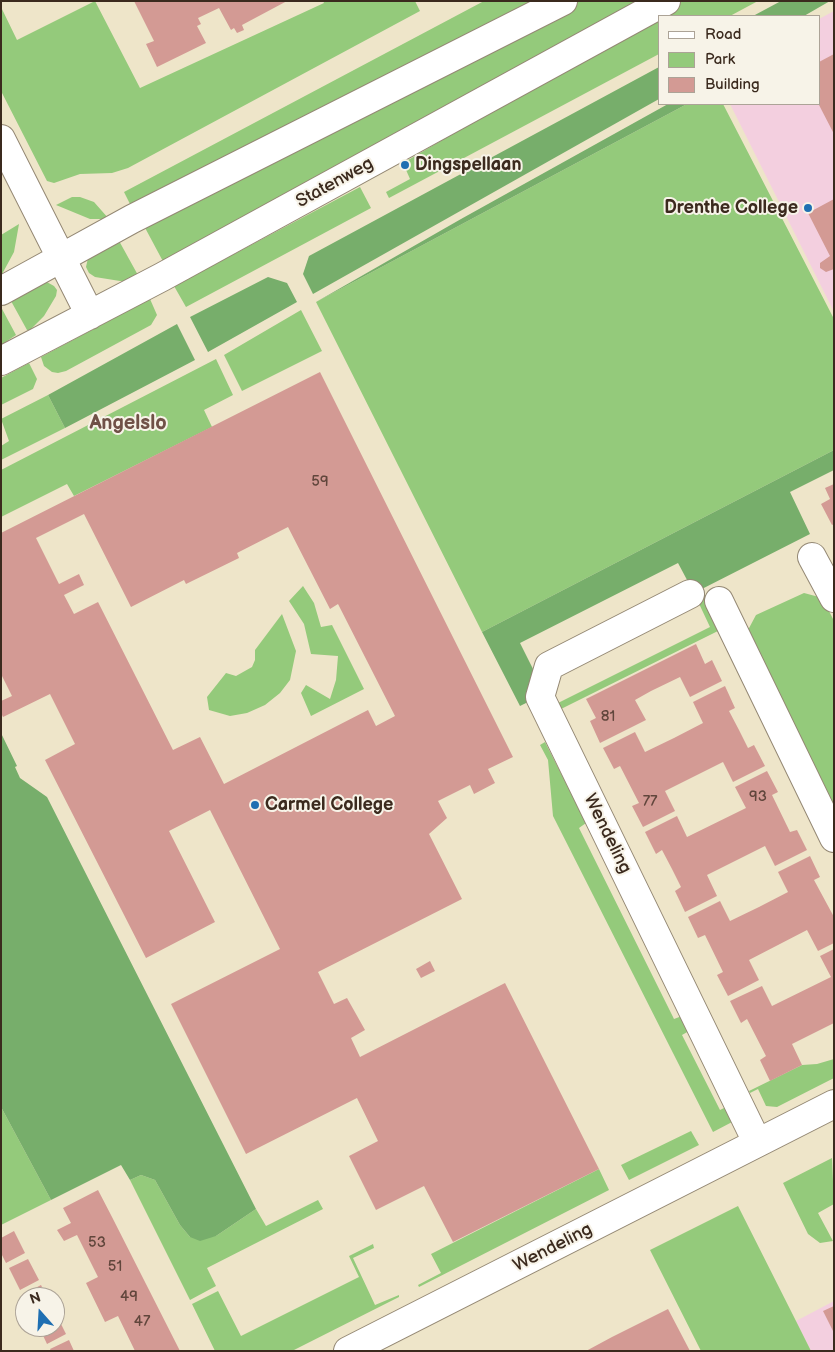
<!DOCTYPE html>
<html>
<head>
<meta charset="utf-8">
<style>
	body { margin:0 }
	#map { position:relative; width:835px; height:1352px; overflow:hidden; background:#eee5c9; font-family:"Balsamiq Sans",sans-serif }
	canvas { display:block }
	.frame { position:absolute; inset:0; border:2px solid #3b2a1e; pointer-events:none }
	.legend { position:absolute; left:658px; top:15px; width:162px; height:90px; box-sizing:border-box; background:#f7f3e8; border:1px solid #aca397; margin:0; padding:6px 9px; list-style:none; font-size:15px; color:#3b2a1e }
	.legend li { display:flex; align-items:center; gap:10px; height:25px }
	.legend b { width:25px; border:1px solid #aca397 }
	.north { position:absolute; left:15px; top:1287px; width:50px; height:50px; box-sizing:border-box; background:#f7f3e8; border:1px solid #aca397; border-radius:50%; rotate:341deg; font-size:14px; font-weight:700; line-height:20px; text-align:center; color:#3b2a1e }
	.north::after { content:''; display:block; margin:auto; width:18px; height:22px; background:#1f6fb2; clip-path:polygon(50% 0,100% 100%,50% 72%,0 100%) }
</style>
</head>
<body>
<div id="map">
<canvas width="835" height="1352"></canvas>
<div class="frame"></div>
<ul class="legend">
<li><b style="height:6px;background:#fff"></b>Road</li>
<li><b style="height:14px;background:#94ca7b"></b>Park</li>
<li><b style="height:14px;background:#d39a94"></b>Building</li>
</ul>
<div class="north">N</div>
</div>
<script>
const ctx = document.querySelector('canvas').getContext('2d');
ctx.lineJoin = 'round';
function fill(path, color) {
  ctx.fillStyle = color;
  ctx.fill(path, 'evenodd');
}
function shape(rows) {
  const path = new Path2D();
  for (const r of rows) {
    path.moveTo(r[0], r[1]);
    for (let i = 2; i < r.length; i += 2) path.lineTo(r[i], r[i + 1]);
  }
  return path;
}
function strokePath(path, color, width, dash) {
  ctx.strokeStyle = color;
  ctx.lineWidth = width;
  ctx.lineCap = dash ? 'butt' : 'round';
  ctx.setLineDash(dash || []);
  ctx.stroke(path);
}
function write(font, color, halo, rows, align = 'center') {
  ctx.font = font + ' "Balsamiq Sans",sans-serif';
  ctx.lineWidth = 4;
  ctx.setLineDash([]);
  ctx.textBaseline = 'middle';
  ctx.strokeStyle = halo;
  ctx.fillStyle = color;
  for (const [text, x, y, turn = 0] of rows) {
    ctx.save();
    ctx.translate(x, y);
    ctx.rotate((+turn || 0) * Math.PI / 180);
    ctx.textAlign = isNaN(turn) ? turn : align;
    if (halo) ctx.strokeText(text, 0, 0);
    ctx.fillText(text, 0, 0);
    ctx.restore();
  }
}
const built = shape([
	[834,11,834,312,730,104,819,104,819,19],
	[834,1301,834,1351,811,1351,796,1321]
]);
const green = shape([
	[95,1,140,88,324,3,323,1,415,1,420,11,128,168,112,173,80,174,54,183,47,181,1,91,1,7,17,40],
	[484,1,543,1,133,210,124,192],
	[574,1,644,1,166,267,143,224],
	[680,1,758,1,730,16,659,16,659,54,389,198,386,192,410,179,403,163],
	[687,104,723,104,834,319,834,450,482,632,316,302],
	[360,187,371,208,186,307,174,286],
	[72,197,80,197,94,202,109,219,90,219,56,205],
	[19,224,14,252,1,276,1,235],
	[118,239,139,277,129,281,120,281,95,277,89,273,86,267,88,258],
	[45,281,54,286,57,290,56,296,44,316,30,330,27,330,11,301],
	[150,299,157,315,151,325,66,371,58,373,52,372,44,366,41,357],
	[1,307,16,335,1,345],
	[301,310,322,351,242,391,224,355],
	[216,359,233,395,204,410,212,427,74,496,67,484,1,517,1,470],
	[29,363,37,379,33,389,1,405,1,378],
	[48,395,65,428,1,460,1,446,9,441,1,419],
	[303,586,314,603,321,627,332,625,364,689,311,716,301,693,306,685,330,699,336,680,338,656,311,654,304,624,289,601],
	[702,589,722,629,561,709,558,703,710,627,694,593],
	[804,593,819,597,826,605,834,621,834,811,748,630,756,615],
	[282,614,296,651,290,680,280,693,265,705,247,713,230,716,209,710,207,697,226,673,236,676,252,667,255,660,255,650],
	[545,742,586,823,579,828,674,1019,682,1016,689,1031,682,1035,720,1110,728,1106,734,1121,713,1132,553,816,548,760,540,745],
	[834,1059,834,1078,777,1107,766,1106,758,1089,750,1093,749,1091,802,1065,817,1064],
	[1,1107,51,1200,1,1225],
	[691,1131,699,1145,629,1180,621,1165],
	[832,1158,834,1204,818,1213,833,1241,820,1243,808,1234,783,1183],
	[599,1169,609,1190,419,1287,418,1285,441,1273,431,1254],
	[141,1175,155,1180,180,1225,190,1237,216,1236,256,1209,266,1226,318,1200,323,1209,207,1268,216,1286,190,1300,130,1180],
	[738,1206,796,1321,811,1351,701,1351,650,1250],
	[373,1244,374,1248,353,1258,375,1305,399,1295,399,1297,292,1351,215,1351,192,1304,218,1291,241,1336,359,1277,349,1256]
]);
const forest = shape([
	[781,1,830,1,804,16,753,16],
	[659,67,659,99,313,294,303,274,309,256],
	[668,104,687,104,316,302,461,219],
	[268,277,287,283,297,302,208,352,190,317],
	[177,324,195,360,65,428,48,395],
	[834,450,834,470,790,492,810,534,694,593,678,563,520,643,534,671,533,689,526,703,520,706,482,632],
	[1,733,17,766,15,767,20,778,47,797,256,1209,216,1236,200,1241,190,1237,180,1225,155,1180,141,1175,130,1180,121,1165,51,1200,1,1107]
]);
const building = shape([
	[134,1,287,1,242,25,244,30,237,33,234,28,231,30,219,8,198,18,201,24,197,26,206,43,157,67,146,44,154,41],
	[834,54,834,134,819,105,819,62],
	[834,199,834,269,826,272,820,268,820,263,830,256,808,213],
	[320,372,513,757,488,769,495,783,474,794,470,785,438,801,447,818,429,834,462,899,318,972,334,1004,347,998,365,1030,351,1038,360,1057,505,983,599,1169,453,1242,424,1186,376,1210,349,1156,378,1141,357,1098,246,1154,171,1004,280,949,210,810,169,831,215,922,146,958,45,760,75,744,50,694,3,717,1,713,1,701,12,696,1,674,1,533],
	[84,514,131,607,184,580,186,584,239,558,237,553,288,527,330,609,338,604,395,716,376,726,368,710,224,784,200,737,173,750,98,602,74,614,64,595,84,585,79,574,59,584,36,538],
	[834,484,834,524,832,525,821,504,830,499,825,488],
	[696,644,705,664,712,660,722,681,690,697,680,677,651,691,635,700,646,720,600,743,590,721,596,718,586,699],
	[725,686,735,708,729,711,739,730,748,748,754,745,765,766,733,782,723,762,665,791,675,811,643,827,632,806,639,803,620,766,614,769,603,748,635,732,645,752,674,738,703,723,693,702],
	[767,771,778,792,772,795,790,832,797,830,807,850,775,866,765,846,707,875,717,896,685,912,675,891,681,887,672,869,662,850,656,854,645,832,677,816,687,837,746,808,735,787],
	[810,856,820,877,814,880,834,917,834,943,818,951,807,930,749,960,759,980,728,996,717,975,723,972,705,935,698,938,688,917,720,901,730,921,759,907,788,892,778,872],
	[834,949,834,1023,792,1044,802,1065,770,1081,760,1060,766,1056,747,1019,741,1023,730,1001,762,986,772,1006,831,977,820,956],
	[430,961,435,971,421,978,416,969],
	[98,1190,112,1217,180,1351,135,1351,118,1316,105,1322,86,1283,98,1277,77,1235,64,1241,57,1230,71,1223,63,1208],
	[14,1231,25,1253,6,1263,1,1253,1,1238],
	[28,1259,39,1280,20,1290,9,1268],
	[41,1285,47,1297,25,1297,25,1300,22,1295],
	[834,1306,834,1333,823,1311],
	[668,1309,690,1351,586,1351,612,1337],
	[55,1312,66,1334,47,1344,39,1327,55,1327],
	[69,1340,74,1351,51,1351,50,1349]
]);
const minor = shape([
	[1,139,90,315],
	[1,291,132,219,563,1],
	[1,361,162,277,666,1],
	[812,557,834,598],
	[690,594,549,666,540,697,757,1142],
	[719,601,834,838],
	[348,1351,834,1104]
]);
const markers = [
	[405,165,5,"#1f6fb2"],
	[808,208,5,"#1f6fb2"],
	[255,805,5,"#1f6fb2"]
];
const numberNames = [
	["59",320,482],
	["81",608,717],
	["93",758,797],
	["77",650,802],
	["53",97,1243],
	["51",115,1267],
	["49",129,1297],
	["47",142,1322]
];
const poiNames = [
	["Dingspellaan",415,165],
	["Drenthe College",798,208,"right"],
	["Carmel College",265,805]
];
const streetNames = [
	["Statenweg",335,183,-29],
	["Wendeling",607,834,64],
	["Wendeling",553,1248,-27]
];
const quarterNames = [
	["Angelslo",128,424]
];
fill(built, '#f3cfdf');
fill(green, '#94ca7b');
fill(forest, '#77ae6b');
fill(building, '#d39a94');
strokePath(minor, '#948874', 30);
strokePath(minor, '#fff', 28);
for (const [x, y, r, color] of markers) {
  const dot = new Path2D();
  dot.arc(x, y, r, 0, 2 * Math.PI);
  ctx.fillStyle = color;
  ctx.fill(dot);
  strokePath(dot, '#f7f3e8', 2);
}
write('15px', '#61463c', null, numberNames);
write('bold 18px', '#3b2a1e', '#f7f3e8', poiNames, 'left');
write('18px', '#3b2a1e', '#f7f3e8', streetNames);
write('bold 20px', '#705147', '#f7f3e8', quarterNames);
</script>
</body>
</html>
